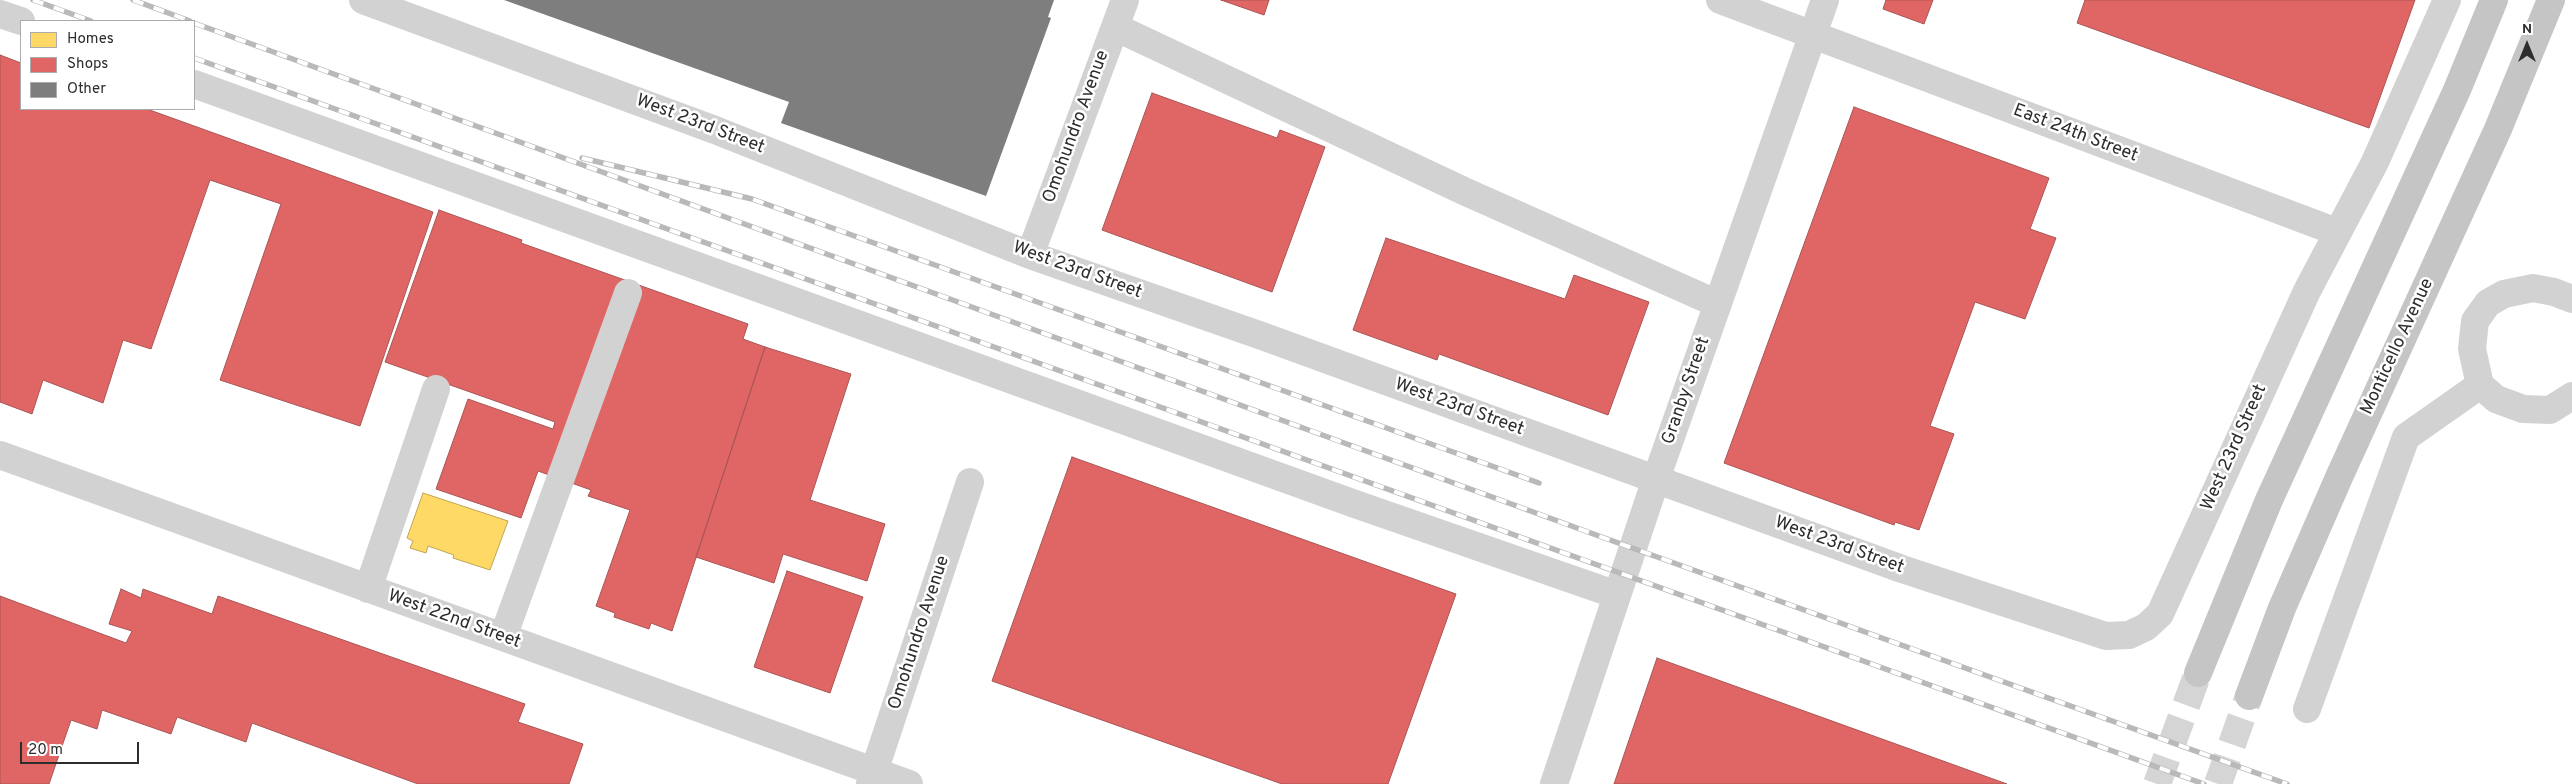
<!DOCTYPE html>
<html>
<head>
<meta charset="utf-8">
<style>
	body { margin:0 }
	#map { position:relative; width:2572px; height:784px; overflow:hidden; background:#fff; font-family:Overpass,sans-serif }
	canvas { display:block }
	.legend { position:absolute; left:20px; top:20px; width:175px; height:90px; box-sizing:border-box; background:#fff; border:1px solid #ababab; margin:0; padding:6px 9px; list-style:none; font-size:15px; color:#2d2d2d }
	.legend li { display:flex; align-items:center; gap:10px; height:25px }
	.legend b { width:25px; border:1px solid #ababab }
	.north { position:absolute; left:2502px; top:20px; width:50px; height:50px; -webkit-text-stroke:4px #fff; paint-order:stroke; rotate:0deg; font-size:14px; font-weight:700; line-height:20px; text-align:center; color:#2d2d2d }
	.north::after { content:''; display:block; margin:auto; width:18px; height:22px; background:#2d2d2d; clip-path:polygon(50% 0,100% 100%,50% 72%,0 100%) }
	.scale { position:absolute; left:20px; top:742px; width:119px; height:22px; box-sizing:border-box; border:2px solid #2d2d2d; border-top:0; padding-left:6px; font-size:15px; line-height:18px; white-space:nowrap; color:#2d2d2d; -webkit-text-stroke:4px #fff; paint-order:stroke }
</style>
</head>
<body>
<div id="map">
<canvas width="2572" height="784"></canvas>
<ul class="legend">
<li><b style="height:14px;background:#ffd966"></b>Homes</li>
<li><b style="height:14px;background:#e06666"></b>Shops</li>
<li><b style="height:14px;background:#7e7e7e"></b>Other</li>
</ul>
<div class="north">N</div>
<div class="scale">20 m</div>
</div>
<script>
const ctx = document.querySelector('canvas').getContext('2d');
ctx.lineJoin = 'round';
function fill(path, color) {
  ctx.fillStyle = color;
  ctx.fill(path, 'evenodd');
}
function shape(rows) {
  const path = new Path2D();
  for (const r of rows) {
    path.moveTo(r[0], r[1]);
    for (let i = 2; i < r.length; i += 2) path.lineTo(r[i], r[i + 1]);
  }
  return path;
}
function strokePath(path, color, width, dash) {
  ctx.strokeStyle = color;
  ctx.lineWidth = width;
  ctx.lineCap = dash ? 'butt' : 'round';
  ctx.setLineDash(dash || []);
  ctx.stroke(path);
}
function write(font, color, halo, rows, align = 'center') {
  ctx.font = font + ' Overpass,sans-serif';
  ctx.lineWidth = 5;
  ctx.setLineDash([]);
  ctx.textBaseline = 'middle';
  ctx.strokeStyle = halo;
  ctx.fillStyle = color;
  for (const [text, x, y, turn = 0] of rows) {
    ctx.save();
    ctx.translate(x, y);
    ctx.rotate((+turn || 0) * Math.PI / 180);
    ctx.textAlign = isNaN(turn) ? turn : align;
    if (halo) ctx.strokeText(text, 0, 0);
    ctx.fillText(text, 0, 0);
    ctx.restore();
  }
}
const homes = shape([
	[423,493,508,521,490,570,453,558,454,555,428,546,426,553,410,548,413,541,407,538,423,493]
]);
const shops = shape([
	[1221,0,1269,0,1264,15,1221,0],
	[1886,0,1933,0,1924,24,1883,9,1886,0],
	[2085,0,2415,0,2369,128,2077,23,2085,0],
	[0,55,21,63,21,109,147,109,433,212,360,426,220,380,281,204,210,180,151,349,123,340,103,403,43,380,32,414,0,402,0,55],
	[1152,93,1277,138,1280,130,1325,147,1272,292,1102,230,1152,93],
	[1854,107,2049,178,2030,229,2056,238,2025,319,1975,302,1930,426,1954,434,1919,530,1895,522,1894,525,1724,463,1854,107],
	[439,210,522,240,521,243,748,324,743,339,765,347,672,631,651,623,649,629,614,617,615,613,596,606,630,510,588,496,591,490,538,471,521,518,436,489,468,399,553,429,555,422,385,362,439,210],
	[1386,238,1565,299,1574,275,1649,302,1608,415,1439,354,1437,360,1353,330,1386,238],
	[765,347,851,374,810,500,885,524,867,581,783,554,774,583,696,557,765,347],
	[1072,457,1456,594,1388,784,1282,784,992,681,1072,457],
	[787,571,863,597,830,693,754,667,787,571],
	[121,589,141,598,143,589,212,614,218,596,525,704,518,722,583,744,569,784,418,784,252,723,246,742,177,717,171,734,102,710,97,729,71,720,49,784,0,784,0,596,126,643,132,631,109,624,121,589],
	[1657,658,2007,784,1614,784,1657,658]
]);
const building = shape([
	[504,0,1054,0,1048,17,1051,18,986,196,781,123,789,102]
]);
const majorTunnel = shape([
	[2157,784,2198,673],
	[2218,784,2249,696]
]);
const minor = shape([
	[363,0,715,130,1030,255,1262,336,1902,569,2106,636,2129,635,2146,627,2160,614,2307,291,2375,162,2447,0],
	[1720,0,2337,232],
	[0,14,21,21],
	[1115,27,1466,192,1718,304],
	[194,84,1355,504,1617,595],
	[1030,255,1125,0],
	[2572,299,2554,292,2533,288,2504,294,2488,303,2475,321,2472,349,2480,385,2496,399,2523,409,2550,410,2572,396],
	[0,455,909,784],
	[368,589,436,389],
	[503,637,628,293],
	[2307,709,2406,437,2480,385],
	[870,784,970,482],
	[1554,784,1656,479,1825,0]
]);
const major = shape([
	[2198,673,2269,500,2457,90,2494,0],
	[2249,696,2282,608,2340,475,2498,129,2551,0]
]);
const rail = shape([
	[33,0,91,21],
	[133,0,190,21],
	[194,23,1588,532,2287,784],
	[194,58,2204,784],
	[582,158,752,199,1539,483]
]);
const streetNames = [
	["West 23rd Street",700,125,21],
	["Omohundro Avenue",1077,127,-70],
	["East 24th Street",2075,134,21],
	["West 23rd Street",1077,271,20],
	["Monticello Avenue",2398,347,-65],
	["Granby Street",1687,391,-71],
	["West 23rd Street",1459,408,20],
	["West 23rd Street",2235,448,-66],
	["West 23rd Street",1839,546,20],
	["West 22nd Street",454,620,20],
	["Omohundro Avenue",920,633,-72]
];
fill(homes, '#ffd966');
strokePath(homes, '#c0a555', 1);
fill(shops, '#e06666');
strokePath(shops, '#a55', 1);
fill(building, '#7e7e7e');
strokePath(majorTunnel, '#d5d5d5', 28, [28, 14]);
strokePath(minor, '#d2d2d2', 28);
strokePath(major, '#c5c5c5', 28);
strokePath(rail, '#b9b9b9', 5.5);
strokePath(rail, '#fff', 4, [11]);
write('18px', '#2d2d2d', '#fff', streetNames);
</script>
</body>
</html>
